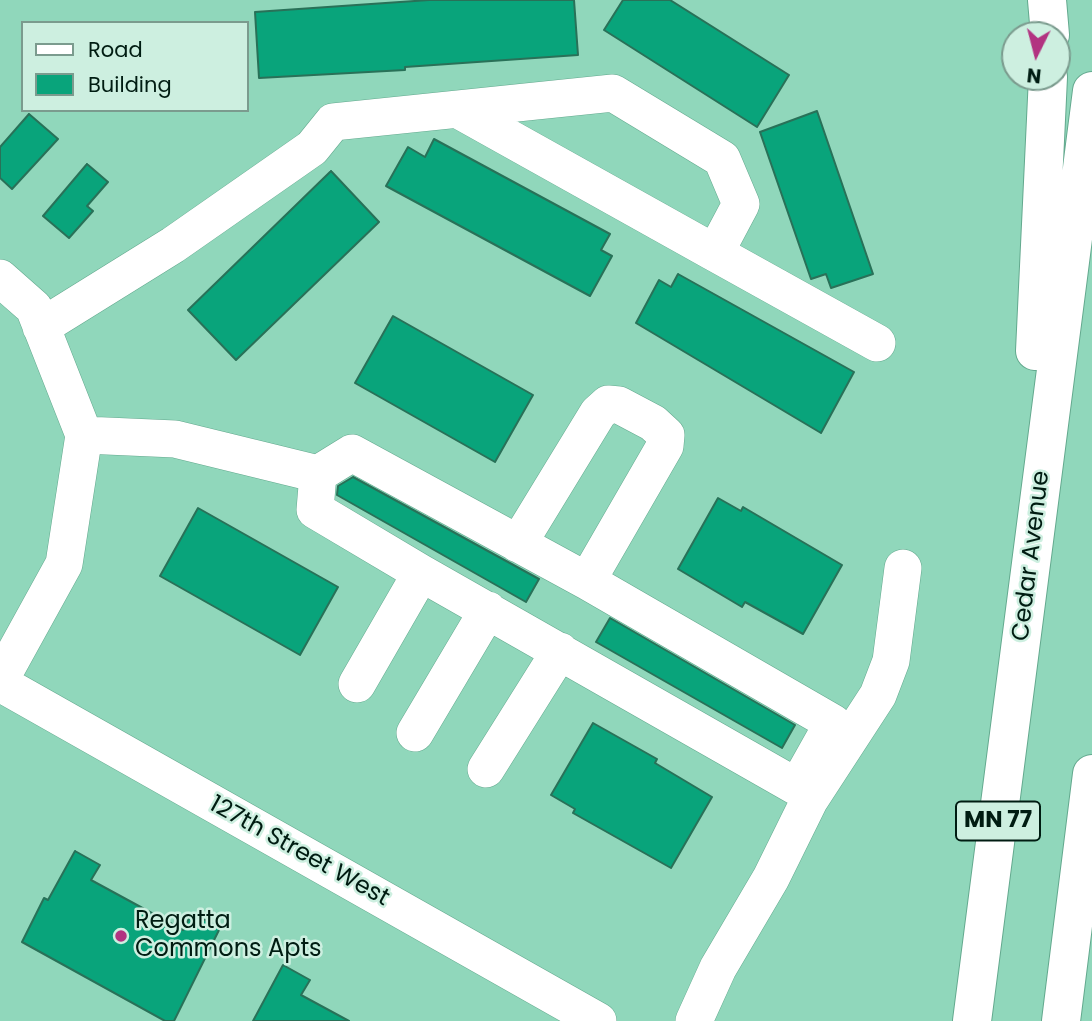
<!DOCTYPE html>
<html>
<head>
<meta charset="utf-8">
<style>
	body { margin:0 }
	#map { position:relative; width:1092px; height:1021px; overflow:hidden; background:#90d7bb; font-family:Poppins,sans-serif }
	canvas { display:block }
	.legend { position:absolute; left:21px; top:21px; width:228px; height:91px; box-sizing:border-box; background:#cdefe0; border:2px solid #7b9b8e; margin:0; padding:9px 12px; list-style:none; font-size:21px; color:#001c12 }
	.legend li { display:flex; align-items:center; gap:14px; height:35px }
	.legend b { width:35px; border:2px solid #7b9b8e }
	.north { position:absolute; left:1001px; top:21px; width:70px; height:70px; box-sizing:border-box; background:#cdefe0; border:2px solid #7b9b8e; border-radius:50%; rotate:186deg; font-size:19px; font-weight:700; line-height:28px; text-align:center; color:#001c12 }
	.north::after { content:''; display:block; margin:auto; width:24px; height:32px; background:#b23381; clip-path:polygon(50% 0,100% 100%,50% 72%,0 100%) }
</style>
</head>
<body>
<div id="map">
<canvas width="1092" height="1021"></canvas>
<ul class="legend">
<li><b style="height:9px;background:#fff"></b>Road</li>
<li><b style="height:19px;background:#09a47b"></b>Building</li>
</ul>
<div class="north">N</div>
</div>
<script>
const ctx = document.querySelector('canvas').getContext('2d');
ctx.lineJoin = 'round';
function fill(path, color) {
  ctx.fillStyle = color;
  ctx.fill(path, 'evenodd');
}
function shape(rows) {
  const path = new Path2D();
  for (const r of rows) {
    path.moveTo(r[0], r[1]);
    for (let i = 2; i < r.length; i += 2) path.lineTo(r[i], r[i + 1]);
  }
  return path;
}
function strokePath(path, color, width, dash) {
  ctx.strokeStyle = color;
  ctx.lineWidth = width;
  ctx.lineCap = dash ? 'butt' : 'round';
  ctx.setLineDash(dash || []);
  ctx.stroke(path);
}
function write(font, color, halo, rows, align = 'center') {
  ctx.font = font + ' Poppins,sans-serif';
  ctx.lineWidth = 5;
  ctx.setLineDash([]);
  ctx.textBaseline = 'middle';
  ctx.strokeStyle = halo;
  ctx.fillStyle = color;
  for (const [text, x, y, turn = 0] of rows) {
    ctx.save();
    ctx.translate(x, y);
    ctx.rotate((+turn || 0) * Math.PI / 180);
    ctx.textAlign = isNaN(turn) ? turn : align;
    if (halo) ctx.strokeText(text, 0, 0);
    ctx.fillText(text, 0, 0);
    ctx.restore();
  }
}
const building = shape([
	[429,0,574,0,578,55,405,67,405,70,259,78,255,12,429,0],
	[623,0,670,0,789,75,757,127,604,30,623,0],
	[817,111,873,274,831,288,826,274,811,279,760,132,817,111],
	[29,114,58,139,12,189,0,178,0,147,29,114],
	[434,139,610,234,601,250,612,256,590,296,386,186,408,147,425,157,434,139],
	[87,164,108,182,87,206,93,211,69,238,43,216,87,164],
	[331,171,379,222,236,360,188,310,331,171],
	[678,274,854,372,821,433,636,323,659,280,671,287,678,274],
	[393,316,533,395,495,462,355,383,393,316],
	[353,477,539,579,526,602,337,495,338,486,353,477],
	[718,498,741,511,743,507,842,565,803,634,745,602,742,607,678,569,718,498],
	[198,508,338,587,300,655,160,576,198,508],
	[610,618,795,725,782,748,596,642,610,618],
	[593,723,657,759,655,763,712,797,671,868,573,813,575,809,551,795,593,723],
	[75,851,100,865,91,880,183,930,192,913,220,928,174,1021,165,1021,22,942,44,898,48,900,75,851],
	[283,965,310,980,301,995,349,1021,253,1021,283,965]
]);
const minor = shape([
	[715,253,877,343],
	[0,278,34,308,84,435,64,564,0,680],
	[41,327,173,245,312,148,333,122,613,93,722,159,741,204,715,253,457,109],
	[84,435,175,439,318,474],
	[352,453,587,581,833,723,797,787,421,573,315,510,318,474,352,453],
	[518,544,598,413,608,404,619,405,653,423,666,435,665,446,587,581],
	[0,683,598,1021],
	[357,684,421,573],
	[415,733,488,610],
	[486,769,560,651],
	[694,1021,718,968,771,878,809,801,878,695,891,661,903,568]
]);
const highway = shape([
	[1047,0,1050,35],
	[1035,351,1048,77],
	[972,1021,1092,91],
	[1061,1021,1092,774]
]);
const markers = [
	[121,936,7,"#b23381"]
];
const shields = [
	[998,821,84]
];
const shieldNames = [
	["MN 77",998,821]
];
const streetNames = [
	["Cedar Avenue",1032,556,-83],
	["127th Street West",299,852,29]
];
const poiNames = [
	["Regatta",135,922],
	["Commons Apts",135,950]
];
fill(building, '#09a47b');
strokePath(building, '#297158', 2);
strokePath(minor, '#63a98e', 38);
strokePath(highway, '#63a98e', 40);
strokePath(minor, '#fff', 37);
strokePath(highway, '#fff', 38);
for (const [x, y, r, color] of markers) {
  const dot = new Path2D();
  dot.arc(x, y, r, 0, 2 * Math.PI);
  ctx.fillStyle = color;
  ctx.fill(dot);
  strokePath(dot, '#cdefe0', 2.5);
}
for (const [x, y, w] of shields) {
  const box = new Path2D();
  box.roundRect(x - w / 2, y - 19.5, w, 39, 5);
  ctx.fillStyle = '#cdefe0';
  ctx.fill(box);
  strokePath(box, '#001c12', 2);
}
write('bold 23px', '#001c12', null, shieldNames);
write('24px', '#001c12', '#cdefe0', streetNames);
write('24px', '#001c12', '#cdefe0', poiNames, 'left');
</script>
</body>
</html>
